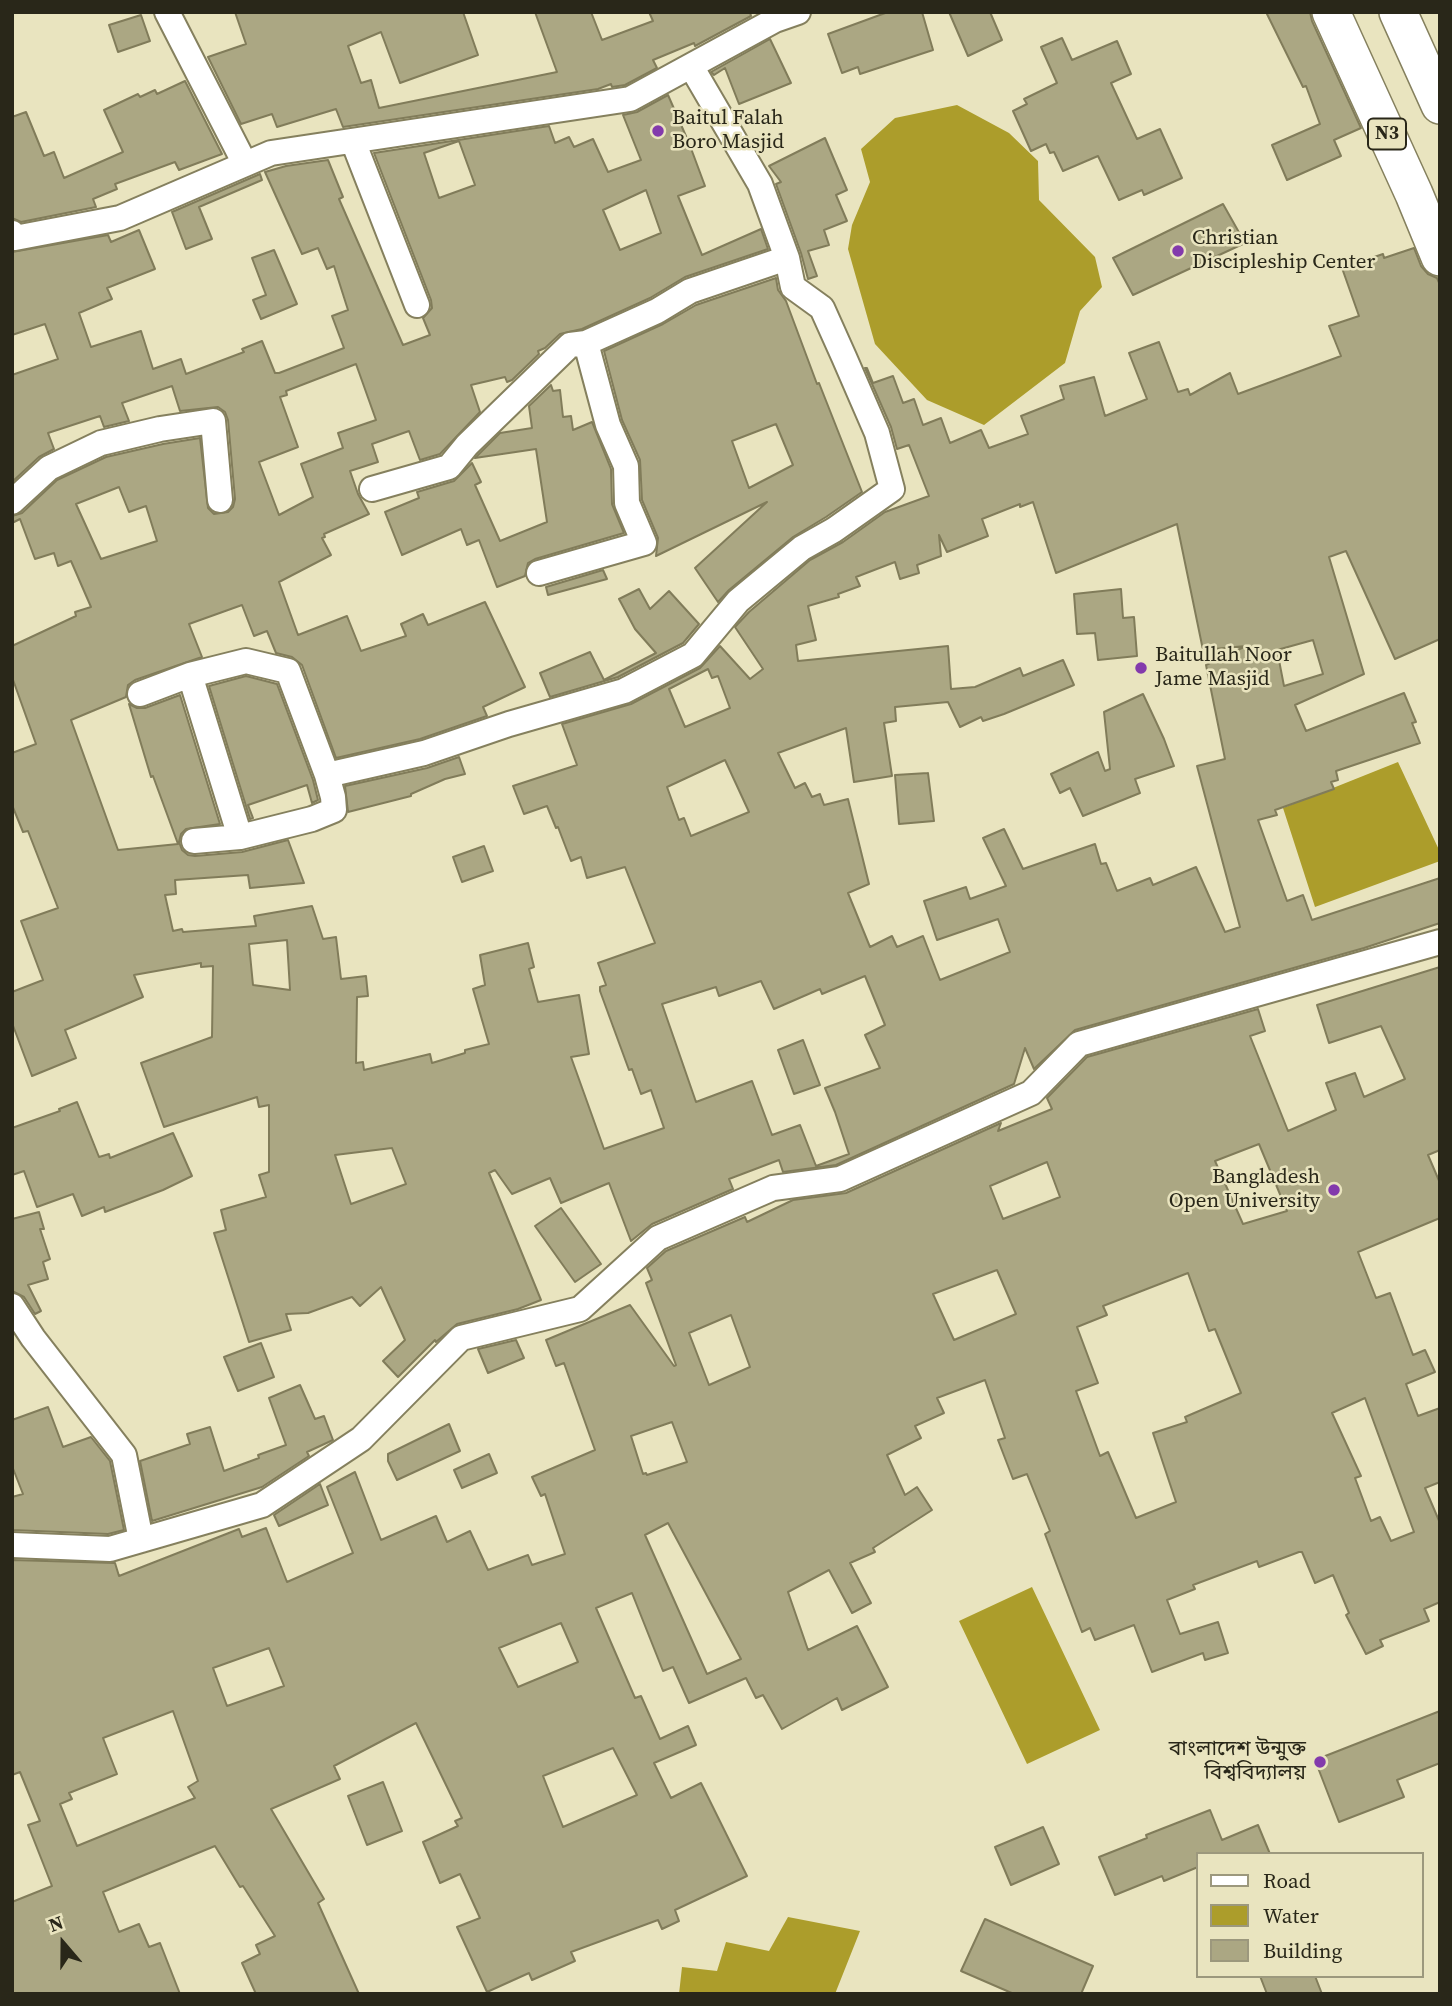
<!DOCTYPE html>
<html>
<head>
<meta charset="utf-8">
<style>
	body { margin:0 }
	#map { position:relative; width:1452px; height:2006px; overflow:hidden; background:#e9e4bf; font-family:"Source Serif 4",serif }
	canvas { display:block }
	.frame { position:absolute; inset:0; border:14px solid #292719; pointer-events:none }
	.legend { position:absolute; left:1196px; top:1852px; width:228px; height:126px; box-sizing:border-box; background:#e9e4bf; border:2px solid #9c987d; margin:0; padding:9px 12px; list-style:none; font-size:21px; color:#292719 }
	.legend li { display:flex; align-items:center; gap:14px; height:35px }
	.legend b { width:35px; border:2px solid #9c987d }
	.north { position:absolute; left:28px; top:1908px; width:70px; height:70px; -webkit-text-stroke:5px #e9e4bf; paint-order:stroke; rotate:340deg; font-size:19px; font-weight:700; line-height:28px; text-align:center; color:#292719 }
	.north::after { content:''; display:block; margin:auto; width:24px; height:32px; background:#292719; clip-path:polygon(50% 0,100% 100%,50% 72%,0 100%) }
</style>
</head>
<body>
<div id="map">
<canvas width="1452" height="2006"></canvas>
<div class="frame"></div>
<ul class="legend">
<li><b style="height:9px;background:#fff"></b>Road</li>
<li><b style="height:19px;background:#ac9d2b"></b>Water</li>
<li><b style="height:19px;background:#aba783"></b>Building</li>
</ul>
<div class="north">N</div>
</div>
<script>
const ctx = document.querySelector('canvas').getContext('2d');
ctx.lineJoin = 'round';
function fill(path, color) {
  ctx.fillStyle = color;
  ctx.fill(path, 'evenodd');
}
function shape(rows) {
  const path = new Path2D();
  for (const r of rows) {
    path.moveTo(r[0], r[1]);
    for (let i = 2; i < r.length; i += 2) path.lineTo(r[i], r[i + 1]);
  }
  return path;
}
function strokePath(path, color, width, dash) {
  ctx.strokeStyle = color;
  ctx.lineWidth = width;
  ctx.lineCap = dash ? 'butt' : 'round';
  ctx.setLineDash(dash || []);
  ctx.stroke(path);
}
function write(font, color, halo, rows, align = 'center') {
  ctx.font = font + ' "Source Serif 4","Noto Sans Bengali",serif';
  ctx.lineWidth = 5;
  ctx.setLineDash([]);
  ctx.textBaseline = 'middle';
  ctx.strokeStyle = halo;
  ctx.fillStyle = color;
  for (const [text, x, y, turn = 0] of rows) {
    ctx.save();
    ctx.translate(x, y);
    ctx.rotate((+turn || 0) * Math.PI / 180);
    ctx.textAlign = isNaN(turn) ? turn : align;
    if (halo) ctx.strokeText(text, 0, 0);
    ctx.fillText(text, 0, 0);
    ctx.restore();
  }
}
const water = shape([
	[957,105,1009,133,1038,161,1039,200,1095,257,1102,287,1080,311,1065,363,984,425,927,400,875,344,848,249,852,225,870,182,861,149,895,118],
	[1398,762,1440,852,1440,861,1315,907,1283,808],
	[1032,1587,1100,1730,1027,1764,959,1621],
	[788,1917,860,1931,835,1994,679,1994,682,1967,717,1971,726,1942,769,1951]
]);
const building = shape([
	[235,12,463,12,478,55,400,83,381,32,348,46,361,83,371,80,379,108,557,72,535,12,591,12,602,40,653,21,649,12,750,12,751,16,695,46,694,43,653,60,657,68,625,85,612,87,611,84,598,89,343,127,336,109,277,127,272,114,241,124,208,57,246,44,235,12],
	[888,12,922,12,933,50,860,74,858,67,842,73,828,34,888,12],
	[949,12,990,12,1002,40,968,56,949,12],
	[1266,12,1310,12,1312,21,1361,128,1334,140,1341,156,1287,180,1272,145,1320,124,1306,86,1303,87,1266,12],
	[141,15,150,41,118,52,109,25,141,15],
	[1062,38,1072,60,1117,41,1131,74,1111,83,1137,139,1160,129,1182,178,1144,195,1142,190,1119,200,1098,156,1063,171,1054,152,1050,153,1046,144,1031,151,1013,111,1027,104,1024,99,1057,83,1041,47,1062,38],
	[770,39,791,83,739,104,725,68,714,75,711,72,770,39],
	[185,81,222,154,179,170,175,162,115,184,117,189,93,199,96,207,21,222,12,218,12,117,26,112,44,156,54,152,64,178,123,152,104,110,138,94,140,97,155,90,157,94,185,81],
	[668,95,689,143,705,186,678,196,702,255,761,229,768,249,685,277,650,298,582,329,560,334,545,348,538,351,539,354,512,380,507,382,505,377,471,385,480,412,440,454,420,460,409,431,372,444,378,462,350,471,358,494,369,514,324,534,325,537,322,538,331,555,279,582,298,635,347,616,361,651,406,636,401,624,423,614,428,625,485,602,525,687,483,707,487,716,420,739,336,758,302,665,292,657,276,653,267,631,254,636,242,605,189,624,202,657,135,680,128,685,126,697,71,720,118,850,178,844,153,776,151,777,129,704,137,708,145,708,180,695,220,824,186,829,181,834,179,842,182,850,188,855,195,856,242,852,288,840,304,883,250,888,248,875,175,880,176,894,165,895,173,931,182,929,183,932,256,926,254,916,312,906,323,939,336,937,341,979,366,976,368,996,357,997,356,1063,363,1062,364,1070,430,1054,432,1063,465,1053,465,1050,489,1044,473,989,485,985,480,955,528,943,534,967,529,969,538,1002,579,995,589,1054,571,1057,604,1149,664,1128,651,1090,641,1094,632,1069,629,1070,600,991,600,987,606,985,598,963,655,943,625,867,587,878,581,857,571,861,558,827,556,828,547,806,524,814,513,786,577,765,562,724,631,704,700,668,720,646,750,679,763,669,735,627,749,612,810,560,843,542,885,512,929,496,909,445,897,449,891,427,865,368,867,368,873,383,893,376,903,403,914,399,923,425,941,418,950,443,981,430,989,448,1028,434,1021,416,1064,399,1060,386,1094,377,1105,416,1147,399,1129,353,1159,342,1178,392,1188,389,1190,395,1230,373,1238,394,1341,356,1329,326,1359,316,1342,268,1383,254,1384,258,1414,248,1421,266,1428,274,1437,278,1440,285,1440,639,1395,659,1346,551,1329,557,1364,674,1295,705,1306,731,1404,693,1416,722,1412,723,1420,743,1336,771,1338,780,1331,782,1334,789,1275,810,1277,815,1258,820,1287,901,1303,895,1312,920,1440,878,1440,923,1364,948,1075,1030,1034,1069,1025,1048,1014,1084,836,1165,783,1172,779,1160,729,1179,733,1189,652,1224,631,1241,609,1183,561,1203,550,1178,512,1194,495,1170,489,1173,541,1300,518,1309,457,1324,436,1342,435,1340,398,1377,383,1361,405,1340,381,1287,360,1306,352,1297,308,1313,286,1314,291,1330,249,1342,214,1233,226,1230,221,1210,266,1197,259,1175,269,1172,269,1105,259,1107,257,1097,164,1127,141,1063,212,1037,213,966,201,967,201,963,134,975,143,997,65,1030,76,1058,32,1076,12,1023,12,992,43,980,21,921,58,908,28,831,23,832,12,805,12,753,36,744,12,677,12,646,76,616,75,612,91,607,71,561,58,566,54,553,35,559,20,519,12,523,12,516,22,513,57,480,106,457,163,444,200,438,208,508,214,514,228,512,233,507,235,499,228,420,225,412,218,407,180,411,172,386,122,403,129,421,104,427,100,416,48,433,54,449,39,457,12,482,12,375,58,359,45,324,12,335,12,252,108,235,111,242,139,230,155,269,107,288,112,299,79,313,91,347,141,331,153,369,181,359,186,374,244,352,242,349,262,341,275,373,279,373,344,348,332,316,348,310,334,266,327,269,318,248,302,254,265,172,286,166,328,160,343,197,339,199,403,345,430,335,423,318,432,308,431,300,374,153,549,126,555,143,569,137,574,147,593,139,608,172,641,160,623,115,637,112,668,95],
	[459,141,475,185,439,198,424,153,459,141],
	[646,190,661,233,620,250,603,210,646,190],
	[356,364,376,420,338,433,343,448,301,464,313,497,279,515,259,462,298,447,280,397,287,395,286,391,356,364],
	[119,487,129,512,146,506,157,541,101,559,76,504,119,487],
	[1033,502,1056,573,1177,524,1203,650,1246,646,1206,665,1225,759,1197,766,1240,927,1225,932,1196,867,1153,885,1150,878,1117,891,1106,863,1101,864,1095,844,1023,869,1004,829,983,838,1006,886,970,899,966,887,924,901,937,940,998,919,1010,952,940,980,923,936,897,947,892,936,870,947,848,893,869,884,848,799,824,805,820,794,812,797,805,783,795,788,778,753,846,728,854,782,892,776,884,723,896,721,895,707,948,702,960,727,981,717,983,721,1004,714,1074,685,1063,660,1023,676,1020,668,975,687,951,689,948,646,798,661,796,645,816,640,808,606,839,597,838,594,860,586,856,577,895,562,900,579,919,573,917,565,941,556,939,535,947,552,988,536,982,519,1020,504,1020,507,1033,502],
	[1313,640,1323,674,1284,686,1277,650,1313,640],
	[708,669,712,678,718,676,730,708,685,727,669,689,708,669],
	[725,760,749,812,691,836,684,818,679,820,667,787,725,760],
	[287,940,290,990,253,985,249,944,287,940],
	[865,976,885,1025,865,1035,880,1068,825,1088,835,1112,849,1154,816,1166,800,1125,772,1135,752,1081,696,1102,662,1004,716,987,719,996,761,981,774,1009,820,989,822,994,865,976],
	[392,1148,406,1184,351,1204,335,1155,392,1148],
	[825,138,847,190,836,195,847,221,824,230,829,245,808,251,817,276,808,279,801,253,776,184,781,182,769,166,825,138],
	[260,174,262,180,199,207,212,239,186,249,172,212,260,174],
	[1223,204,1245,243,1133,295,1113,258,1223,204],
	[274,250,297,304,261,319,253,300,266,295,252,258,274,250],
	[776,278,778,290,786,301,817,384,819,383,862,492,826,517,793,537,729,590,718,602,695,568,767,502,656,556,658,538,642,500,640,460,622,420,604,351,663,324,696,305,776,278],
	[776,424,793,465,749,488,732,441,776,424],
	[551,385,553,391,560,390,563,417,571,416,573,430,592,422,611,469,612,504,624,533,535,559,528,563,525,576,497,587,479,540,467,545,461,529,402,555,385,512,419,498,417,492,454,481,472,463,481,482,475,485,500,541,547,522,536,449,475,458,500,433,532,428,529,406,551,385],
	[603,570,607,579,548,595,546,587,603,570],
	[639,589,650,609,669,591,699,624,683,643,618,677,550,697,540,673,590,652,604,680,656,653,635,629,619,599,639,589],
	[1121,589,1123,618,1134,617,1137,656,1098,660,1095,633,1077,634,1074,594,1121,589],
	[246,676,277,684,313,780,318,800,312,803,307,785,248,805,253,818,250,819,209,686,246,676],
	[1143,694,1164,739,1174,766,1135,779,1140,793,1083,816,1070,788,1060,793,1051,774,1098,752,1105,771,1110,769,1104,712,1143,694],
	[459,757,465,774,445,779,411,794,411,796,348,812,345,786,427,768,459,757],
	[928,773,934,821,899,824,895,775,928,773],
	[484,846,493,871,462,882,453,857,484,846],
	[1440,967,1440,1150,1428,1155,1440,1183,1440,1218,1358,1252,1376,1298,1390,1293,1413,1355,1425,1350,1435,1372,1406,1384,1418,1416,1440,1408,1440,1482,1425,1488,1440,1523,1440,1602,1424,1609,1429,1621,1380,1640,1383,1646,1366,1654,1346,1615,1349,1613,1333,1575,1315,1583,1302,1552,1299,1552,1259,1567,1257,1561,1193,1585,1195,1589,1167,1600,1180,1634,1218,1622,1228,1653,1205,1660,1203,1653,1152,1672,1134,1625,1095,1640,1090,1628,1082,1632,1045,1534,1050,1531,1027,1474,1013,1479,998,1440,1005,1438,985,1380,937,1398,944,1413,915,1426,921,1438,887,1455,905,1495,917,1487,932,1510,873,1548,875,1552,850,1563,871,1603,852,1613,829,1570,788,1592,808,1650,857,1626,888,1687,842,1710,837,1698,782,1729,763,1695,756,1698,746,1678,689,1703,673,1667,663,1671,632,1593,596,1608,635,1698,641,1696,660,1739,688,1726,696,1745,654,1763,671,1798,701,1783,747,1876,675,1910,679,1921,662,1929,658,1920,571,1952,575,1961,532,1980,529,1973,487,1992,457,1927,480,1918,460,1874,440,1883,423,1842,458,1826,455,1821,462,1818,416,1723,334,1766,340,1779,271,1809,324,1899,318,1903,359,1994,256,1994,242,1963,260,1954,256,1945,275,1936,243,1886,240,1887,215,1846,103,1892,119,1932,139,1924,149,1947,160,1943,180,1994,12,1994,12,1902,52,1886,28,1825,40,1821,20,1772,12,1775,12,1560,115,1563,119,1576,239,1529,242,1537,266,1528,287,1582,353,1553,327,1487,355,1472,381,1540,436,1516,447,1542,470,1531,488,1570,528,1555,532,1565,565,1554,545,1494,541,1496,532,1477,595,1450,564,1363,556,1366,546,1340,630,1305,674,1366,676,1365,646,1283,652,1280,647,1268,666,1251,745,1217,747,1222,793,1200,846,1193,1001,1123,998,1131,1052,1109,1047,1098,1087,1057,1258,1009,1265,1031,1250,1036,1288,1131,1336,1110,1326,1083,1355,1073,1364,1097,1405,1079,1381,1026,1329,1043,1317,1005,1440,967],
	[1259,1144,1287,1211,1243,1224,1215,1161,1259,1144],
	[1047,1162,1060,1197,1003,1219,990,1186,1047,1162],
	[997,1270,1016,1314,954,1340,933,1294,997,1270],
	[1188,1273,1209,1331,1215,1329,1241,1393,1185,1417,1187,1422,1153,1433,1176,1502,1136,1518,1108,1452,1100,1456,1076,1391,1098,1383,1077,1327,1107,1315,1103,1306,1188,1273],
	[731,1315,750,1367,709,1385,689,1333,731,1315],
	[1365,1398,1414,1532,1391,1541,1380,1517,1371,1521,1355,1478,1361,1476,1332,1413,1365,1398],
	[672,1422,687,1462,647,1475,646,1473,643,1474,631,1436,672,1422],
	[668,1523,741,1659,707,1674,645,1535,668,1523],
	[561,1623,578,1662,518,1687,499,1648,561,1623],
	[269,1648,284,1686,227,1706,213,1668,269,1648],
	[173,1711,198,1781,188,1787,195,1798,77,1846,60,1804,72,1799,69,1793,117,1774,103,1738,173,1711],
	[613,1748,637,1795,563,1827,543,1776,613,1748],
	[803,1040,820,1085,794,1094,778,1050,803,1040],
	[77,1102,99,1157,109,1154,110,1158,173,1133,192,1176,163,1190,105,1212,104,1207,82,1216,73,1194,37,1207,24,1171,12,1175,12,1128,60,1111,59,1109,77,1102],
	[561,1208,601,1264,575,1282,535,1226,561,1208],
	[39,1212,44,1229,40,1229,50,1259,43,1262,48,1279,28,1285,41,1311,35,1314,24,1297,12,1291,12,1219,39,1212],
	[516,1340,524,1358,488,1373,478,1349,516,1340],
	[261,1343,274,1377,238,1391,224,1357,261,1343],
	[300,1385,315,1419,324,1416,333,1440,307,1452,309,1456,262,1487,152,1521,140,1461,190,1444,187,1434,210,1427,224,1471,259,1458,258,1455,286,1445,269,1398,300,1385],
	[48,1407,63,1447,91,1437,110,1461,124,1530,108,1534,12,1530,12,1497,23,1494,12,1466,12,1420,48,1407],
	[449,1424,460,1451,397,1480,388,1461,388,1454,449,1424],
	[489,1454,497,1473,462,1488,454,1470,489,1454],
	[320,1484,328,1505,279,1526,274,1515,320,1484],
	[1440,1711,1440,1763,1397,1780,1404,1797,1339,1822,1315,1760,1440,1711],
	[383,1782,402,1831,367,1845,348,1796,383,1782],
	[1210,1810,1222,1840,1258,1825,1270,1854,1198,1854,1198,1867,1164,1881,1162,1876,1115,1895,1099,1857,1147,1838,1146,1835,1210,1810],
	[1043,1827,1059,1864,1011,1885,995,1847,1043,1827],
	[985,1919,1093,1966,1081,1994,1014,1994,961,1971,985,1919],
	[1260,1976,1315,1976,1322,1994,1267,1994,1260,1976]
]);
const minor = shape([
	[167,12,245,164],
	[691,66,760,184,787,258],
	[353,141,417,305],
	[12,233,15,238,120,218,271,153,630,99,775,20,798,12],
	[372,489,449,467,467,445,570,345,586,343],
	[12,502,49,468,101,443,160,429,213,421,220,500],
	[190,675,240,837],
	[140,694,190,675,246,661,288,671,327,775,333,797,334,810,312,819,240,837,194,841],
	[327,775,424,753,509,724,624,691,693,655,738,601,802,548,834,530,892,489,877,433,844,357,822,308,793,287,787,258,690,291,657,311,586,343,608,425,626,466,627,503,644,543,539,573],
	[12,1306,33,1338,124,1455,141,1540],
	[12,1545,110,1549,262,1505,361,1439,461,1338,580,1309,658,1238,773,1188,840,1179,1031,1093,1079,1044,1440,942]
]);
const highway = shape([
	[1331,12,1414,194,1440,257],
	[1398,12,1440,105]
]);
const markers = [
	[658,131,7,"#833aac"],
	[1178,251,7,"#833aac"],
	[1141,668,7,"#833aac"],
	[1334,1190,7,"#833aac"],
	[1320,1762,7,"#833aac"]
];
const shields = [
	[1387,134,38]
];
const shieldNames = [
	["N3",1387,134]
];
const poiNames = [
	["Baitul Falah",672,119],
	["Boro Masjid",672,143],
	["Christian",1192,239],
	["Discipleship Center",1192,263],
	["Baitullah Noor",1155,656],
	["Jame Masjid",1155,680],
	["Bangladesh",1320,1178,"right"],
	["Open University",1320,1202,"right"],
	["বাংলাদেশ উন্মুক্ত",1306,1750,"right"],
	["বিশ্ববিদ্যালয়",1306,1774,"right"]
];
fill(water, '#ac9d2b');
fill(building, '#aba783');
strokePath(building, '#817c5a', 2);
strokePath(minor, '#85805e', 28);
strokePath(highway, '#85805e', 40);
strokePath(minor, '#fff', 24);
strokePath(highway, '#fff', 37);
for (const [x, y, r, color] of markers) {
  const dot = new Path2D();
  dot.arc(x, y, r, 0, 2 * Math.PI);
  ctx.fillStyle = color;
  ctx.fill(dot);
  strokePath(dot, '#e9e4bf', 2.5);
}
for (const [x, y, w] of shields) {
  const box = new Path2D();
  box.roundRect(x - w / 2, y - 15.5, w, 31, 5);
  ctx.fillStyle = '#e9e4bf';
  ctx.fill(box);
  strokePath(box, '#292719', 2);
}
write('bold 19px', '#292719', null, shieldNames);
write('21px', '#292719', '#e9e4bf', poiNames, 'left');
</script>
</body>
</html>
